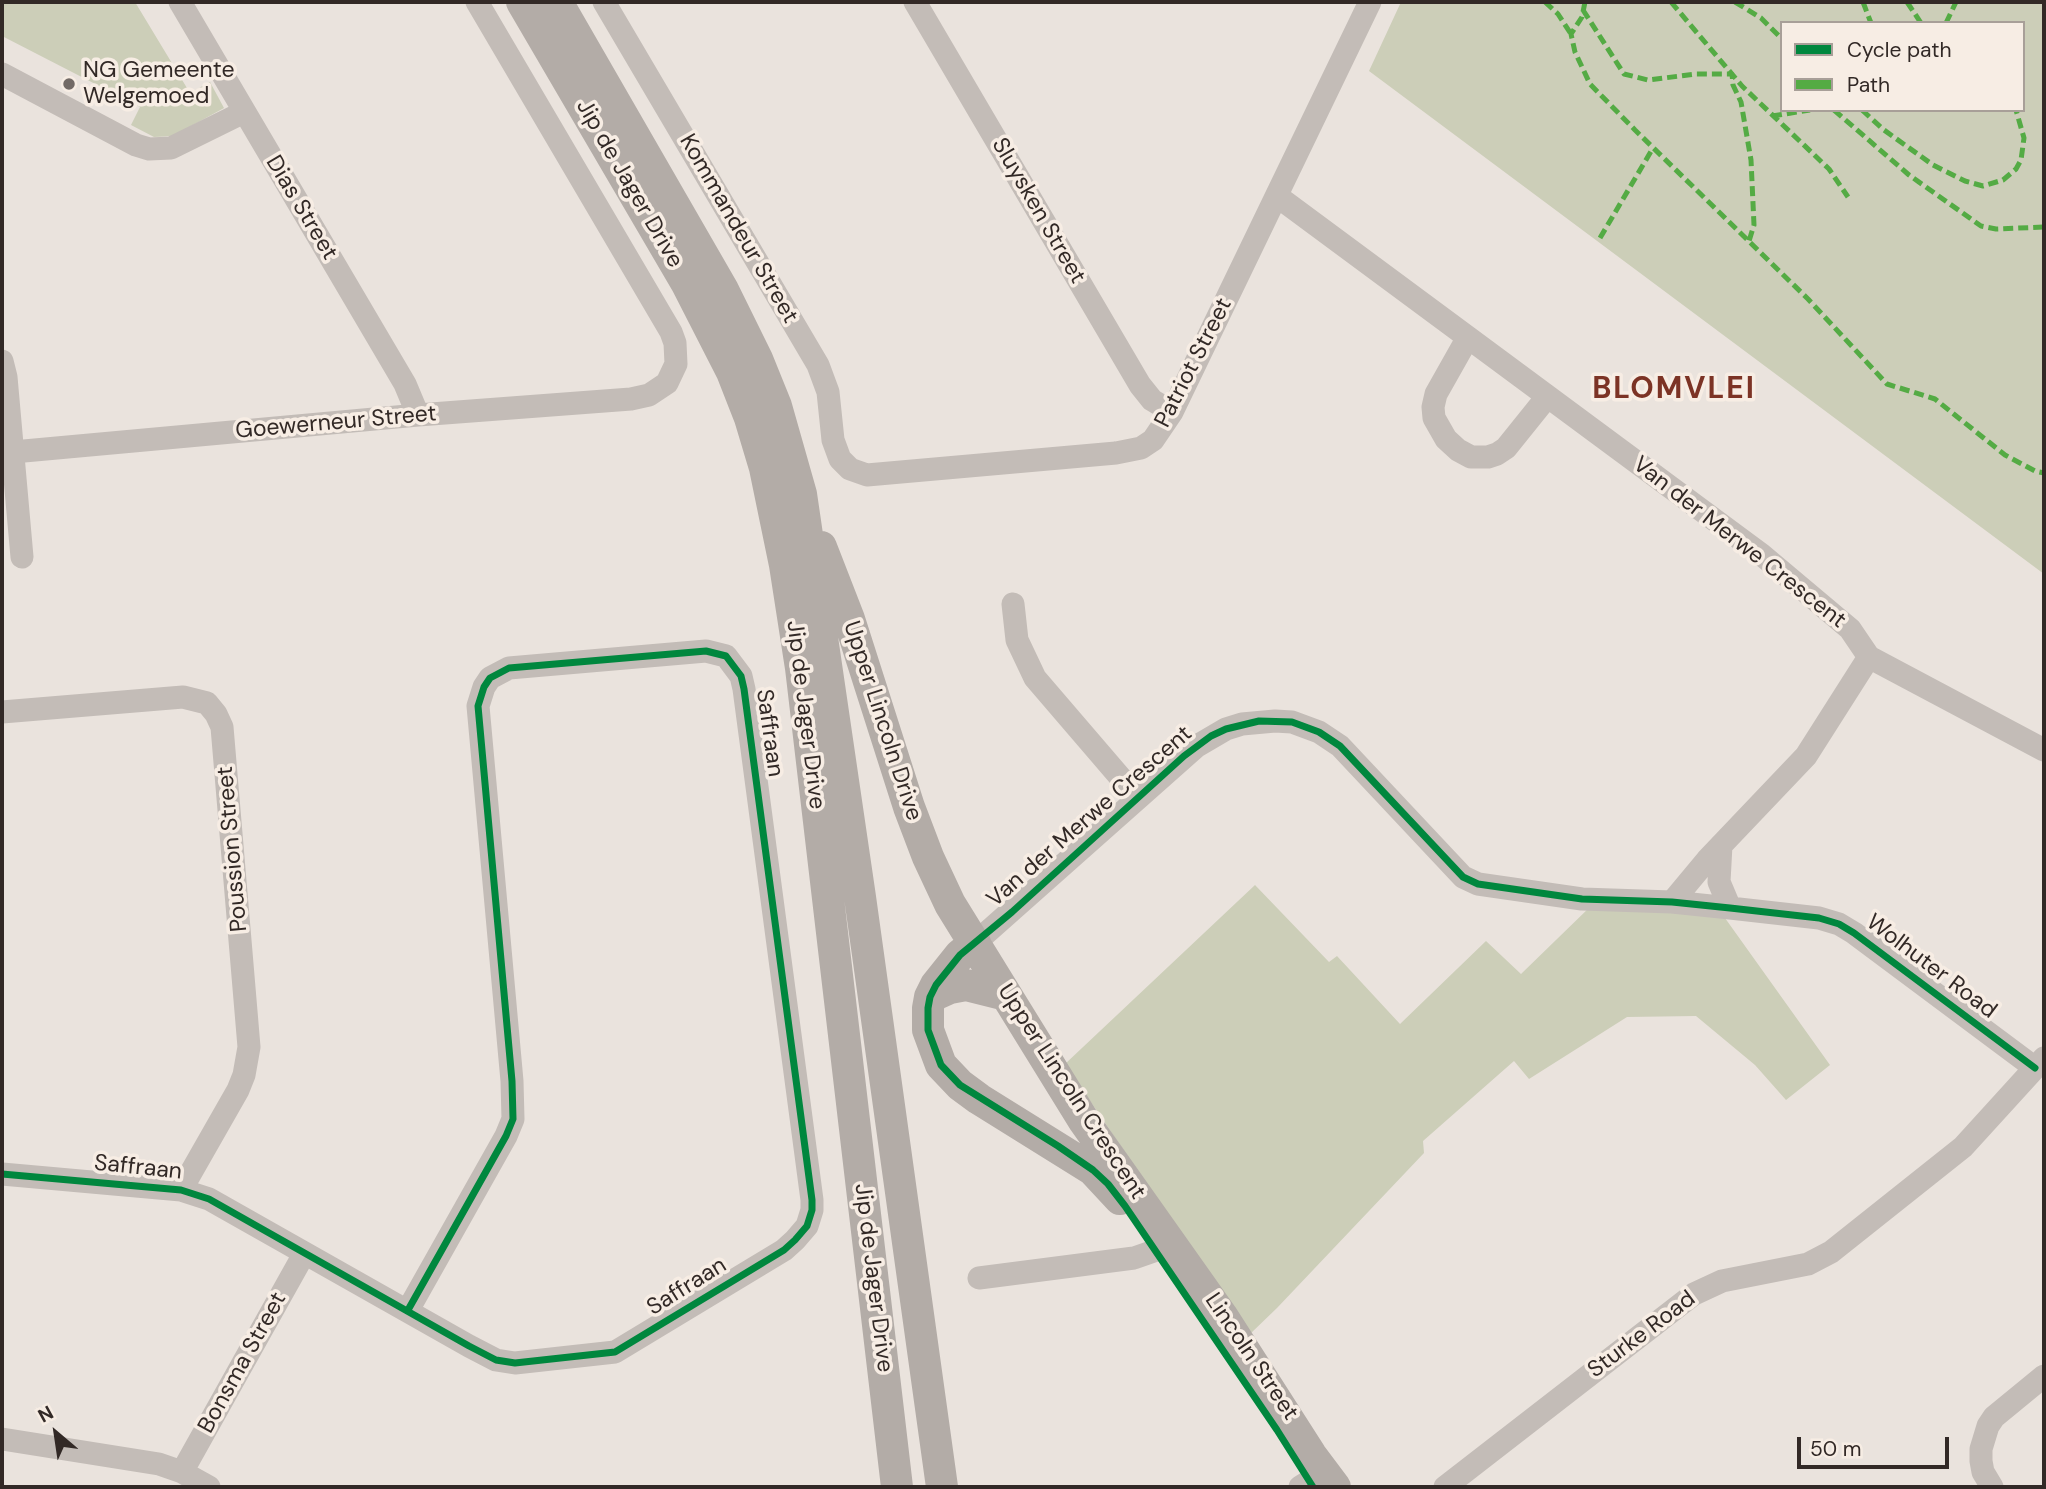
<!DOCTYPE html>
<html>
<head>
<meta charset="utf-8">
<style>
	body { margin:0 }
	#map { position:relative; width:2046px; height:1489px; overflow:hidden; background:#eae3dd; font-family:"DM Sans",sans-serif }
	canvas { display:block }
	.frame { position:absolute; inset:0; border:4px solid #322926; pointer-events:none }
	.legend { position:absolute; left:1780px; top:21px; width:245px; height:91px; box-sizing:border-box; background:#f7ede4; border:2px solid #a89f98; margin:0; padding:9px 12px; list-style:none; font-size:21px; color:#322926 }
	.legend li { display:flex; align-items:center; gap:14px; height:35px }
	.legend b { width:35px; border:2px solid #a89f98 }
	.north { position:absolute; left:21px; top:1398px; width:70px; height:70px; -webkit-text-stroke:5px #f7ede4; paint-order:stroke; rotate:331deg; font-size:19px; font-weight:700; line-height:28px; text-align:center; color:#322926 }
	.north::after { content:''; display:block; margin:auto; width:24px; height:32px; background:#322926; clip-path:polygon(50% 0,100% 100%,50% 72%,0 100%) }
	.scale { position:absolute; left:1797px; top:1437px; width:152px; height:32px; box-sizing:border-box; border:4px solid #322926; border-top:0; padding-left:9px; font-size:21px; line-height:24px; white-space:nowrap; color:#322926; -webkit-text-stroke:5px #f7ede4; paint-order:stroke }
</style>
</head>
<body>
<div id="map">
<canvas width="2046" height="1489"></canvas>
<div class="frame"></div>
<ul class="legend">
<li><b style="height:9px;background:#00873e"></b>Cycle path</li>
<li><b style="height:9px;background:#54ab44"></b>Path</li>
</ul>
<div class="north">N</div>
<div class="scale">50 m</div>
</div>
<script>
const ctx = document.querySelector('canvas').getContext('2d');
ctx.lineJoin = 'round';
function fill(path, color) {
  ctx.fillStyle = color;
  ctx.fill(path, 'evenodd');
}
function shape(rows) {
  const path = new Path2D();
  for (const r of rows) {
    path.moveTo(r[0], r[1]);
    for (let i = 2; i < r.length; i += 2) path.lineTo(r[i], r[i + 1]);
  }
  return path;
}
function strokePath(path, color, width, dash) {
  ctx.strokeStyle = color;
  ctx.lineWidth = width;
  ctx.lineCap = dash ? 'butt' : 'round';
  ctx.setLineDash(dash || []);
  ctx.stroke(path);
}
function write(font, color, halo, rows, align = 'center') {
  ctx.font = font + ' "DM Sans",sans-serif';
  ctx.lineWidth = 7;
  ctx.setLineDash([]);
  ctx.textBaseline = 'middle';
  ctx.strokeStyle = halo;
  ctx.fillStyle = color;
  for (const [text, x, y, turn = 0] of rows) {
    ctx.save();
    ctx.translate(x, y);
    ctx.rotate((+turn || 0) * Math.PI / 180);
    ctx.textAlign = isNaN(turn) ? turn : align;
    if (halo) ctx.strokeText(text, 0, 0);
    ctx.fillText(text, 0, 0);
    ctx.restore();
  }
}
const green = shape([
	[2,2,135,2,190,93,210,82,224,108,173,136,154,137,131,125,140,107,2,36],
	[1401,2,2044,2,2044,574,1369,71],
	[1782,23,2023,23,2023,110,1782,110],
	[1255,885,1329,962,1337,956,1400,1024,1486,941,1521,974,1592,905,1725,918,1830,1065,1786,1100,1755,1065,1696,1016,1627,1017,1529,1079,1514,1061,1423,1141,1424,1153,1277,1308,1249,1335,1065,1064]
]);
const street = shape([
	[180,2,405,384,418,415],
	[604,2,818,365,828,392,833,440,840,459,850,469,867,475,1116,453,1141,448,1153,440,1172,412,1370,2],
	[915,2,1140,385,1152,400,1172,412],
	[2,74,136,145,149,149,171,148,244,112],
	[1277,196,1762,555,1850,629,1869,657,2044,750],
	[1467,339,1436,394,1433,407,1434,418,1446,439,1458,450,1471,457,1488,457,1497,454,1506,448,1547,397],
	[2,361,6,377,22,557],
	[2,453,418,415,631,399,649,395,667,383,676,364,675,343,671,332,477,2],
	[1013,604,1017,640,1035,678,1138,798],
	[2,712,183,697,207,703,216,714,222,727,249,1047,244,1075,238,1090,181,1190],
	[1721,845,1719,882,1730,908],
	[1672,902,1707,860,1806,756,1869,657],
	[975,943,1197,746,1226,729,1242,724,1275,721,1292,722,1319,732,1340,746,1463,877,1478,884,1582,899,1672,902,1730,908,1819,918,1839,924,1854,933,2035,1068],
	[2,1174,181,1190,209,1199,469,1346,496,1360,515,1363,615,1352,784,1250,795,1240,807,1226,812,1210,812,1200,744,689,741,676,726,656,706,651,509,668,490,678,484,687,478,706,512,1081,513,1119,506,1136,408,1310],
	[979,1278,1134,1258,1154,1251,1169,1240],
	[2,1439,159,1464,182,1472,209,1487],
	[182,1472,304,1254],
	[1300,1487,1324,1472],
	[1445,1487,1694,1294,1722,1281,1808,1264,1831,1252,1963,1147,2044,1058],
	[1992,1487,1983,1472,1981,1461,1981,1449,1988,1426,1994,1417,2044,1376]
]);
const secondary = shape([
	[522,2,687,284,732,372,750,418,765,468,785,565,801,668,897,1487],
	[557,2,723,290,757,359,776,406,801,494,860,897,942,1487],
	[821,547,849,619,909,807,928,857,950,904,1084,1121,1222,1316,1311,1455,1335,1487],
	[975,943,960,955,936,985,930,997,928,1008,928,1030,941,1065,960,1085,979,1099,1093,1170,1120,1199],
	[930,997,950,988,966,985,1006,995]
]);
const quiet = shape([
	[1545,2,1558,14,1571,34],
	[1585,2,1582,17,1571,34,1575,52,1590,84,1635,130,1808,299,1887,384,1935,399,2005,455,2035,471,2044,473],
	[1671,2,1742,86,1829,169,1848,197],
	[1735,2,1761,18,1782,39],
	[1863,2,1871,23],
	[1907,2,1921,23],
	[1583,10,1624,74,1648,80,1696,74,1732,74,1733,85,1741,102,1751,160,1754,225,1749,241],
	[1946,23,1956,2],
	[1834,110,1909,175,1981,226,1996,229,2044,227],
	[1862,110,1884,130,1933,165,1965,181,1983,186,2003,180,2016,169,2021,160,2024,138,2016,110],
	[1772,116,1810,110],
	[1600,238,1653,148]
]);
const cycleway = shape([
	[2,1174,181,1190,209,1199,469,1346,496,1360,515,1363,615,1352,784,1250,795,1240,807,1226,812,1210,812,1200,744,689,741,676,726,656,706,651,509,668,490,678,484,687,478,706,512,1081,513,1119,506,1136,408,1310],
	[1313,1487,1277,1430,1125,1206,1108,1184,1093,1170,1058,1146,960,1085,941,1065,928,1030,928,1008,930,997,936,985,960,955,1012,912,1184,756,1211,736,1226,729,1259,721,1292,722,1319,732,1340,746,1463,877,1478,884,1582,899,1672,902,1730,908,1819,918,1839,924,1854,933,2035,1068]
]);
const markers = [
	[69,84,7,"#726a66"]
];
const poiNames = [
	["NG Gemeente",83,71],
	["Welgemoed",83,97]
];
const streetNames = [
	["Jip de Jager Drive",629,184,60],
	["Dias Street",301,208,59],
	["Sluysken Street",1038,211,60],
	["Kommandeur Street",738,229,60],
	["Patriot Street",1194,363,-63],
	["Goewerneur Street",336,423,-5],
	["Van der Merwe Crescent",1739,543,38],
	["Jip de Jager Drive",805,715,83],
	["Upper Lincoln Drive",882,721,72],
	["Saffraan",769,733,82],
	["Van der Merwe Crescent",1090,817,-41],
	["Poussion Street",233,849,-95],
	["Wolhuter Road",1931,967,37],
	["Upper Lincoln Crescent",1071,1092,57],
	["Saffraan",138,1168,6],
	["Jip de Jager Drive",873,1278,83],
	["Saffraan",687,1287,-32],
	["Sturke Road",1642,1335,-37],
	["Lincoln Street",1251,1357,56],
	["Bonsma Street",243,1363,-61]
];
const districtNames = [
	["BLOMVLEI",1674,390]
];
fill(green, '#ccceb8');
strokePath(street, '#c3bcb7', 23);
strokePath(secondary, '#b3aca7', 32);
strokePath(quiet, '#54ab44', 5, [10, 5]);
strokePath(cycleway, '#00873e', 7);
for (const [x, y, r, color] of markers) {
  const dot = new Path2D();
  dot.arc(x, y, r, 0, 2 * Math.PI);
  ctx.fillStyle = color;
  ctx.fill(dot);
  strokePath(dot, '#f7ede4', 2.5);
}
write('23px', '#322926', '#f7ede4', poiNames, 'left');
write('23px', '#322926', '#f7ede4', streetNames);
ctx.letterSpacing = '2px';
write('bold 30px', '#7c3325', '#f7ede4', districtNames);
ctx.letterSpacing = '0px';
</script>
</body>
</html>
